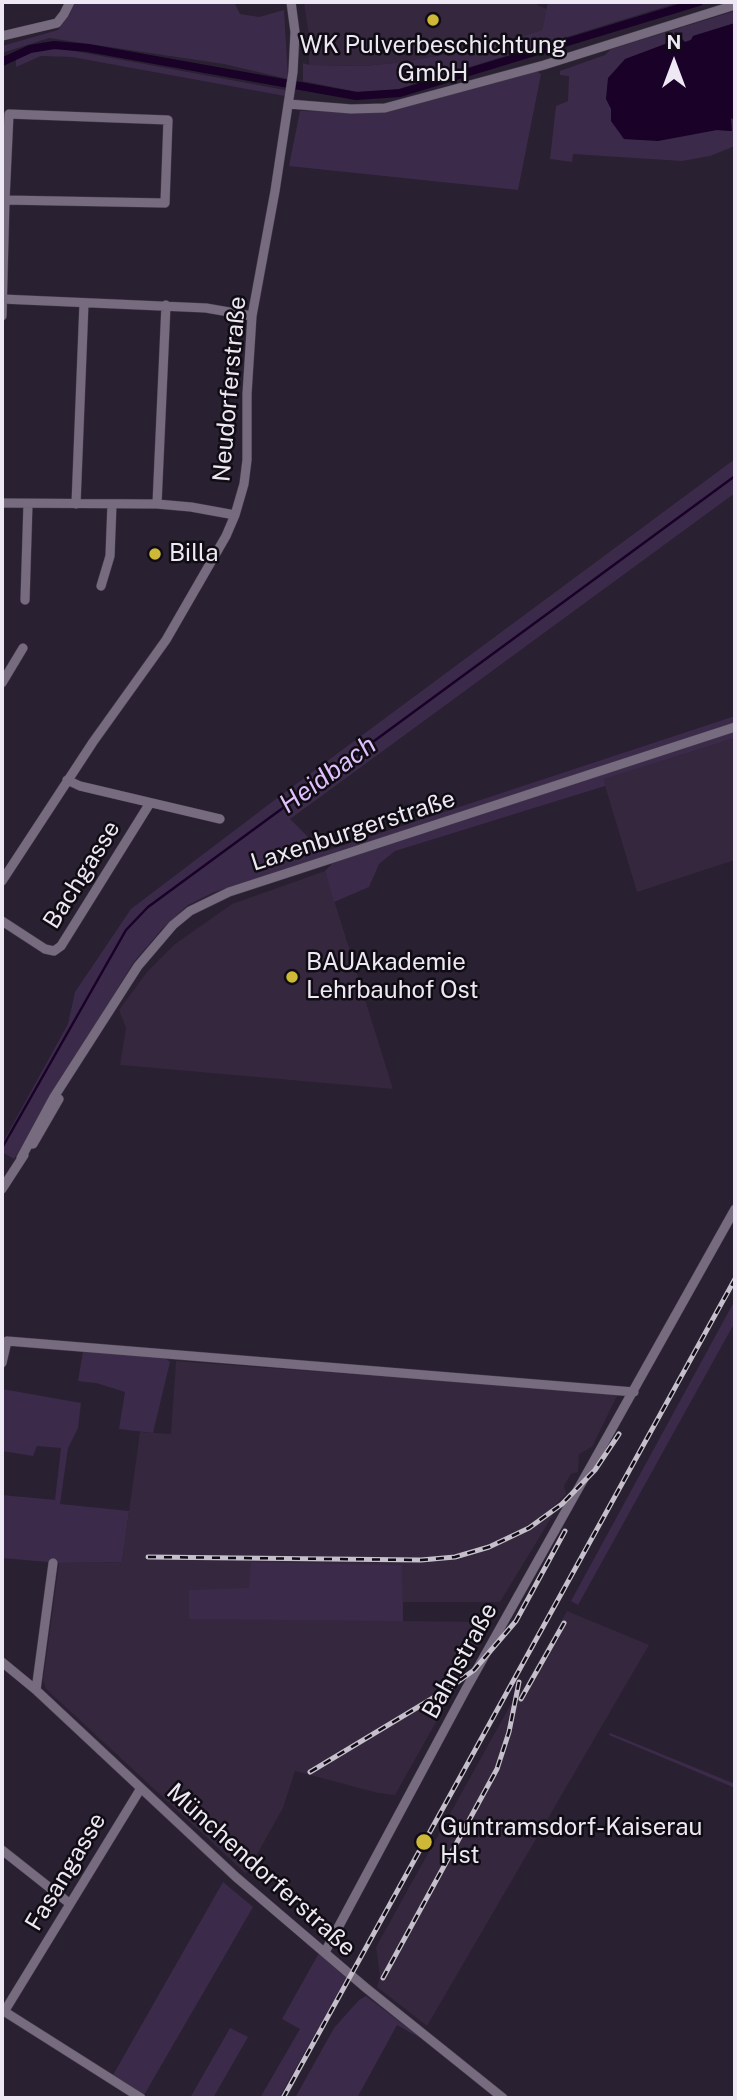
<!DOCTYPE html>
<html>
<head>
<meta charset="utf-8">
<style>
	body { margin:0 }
	#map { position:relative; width:737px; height:2100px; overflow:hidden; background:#292031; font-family:"Public Sans",sans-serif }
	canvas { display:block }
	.frame { position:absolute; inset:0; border:4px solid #eee8f4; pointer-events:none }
	.north { position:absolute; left:639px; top:28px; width:70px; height:70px; -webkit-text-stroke:5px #100c13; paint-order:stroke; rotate:0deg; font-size:19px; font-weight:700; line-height:28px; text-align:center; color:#eee8f4 }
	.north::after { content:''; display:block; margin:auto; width:24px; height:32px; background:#eee8f4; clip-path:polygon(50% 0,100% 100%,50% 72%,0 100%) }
</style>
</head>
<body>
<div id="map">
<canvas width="737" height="2100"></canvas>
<div class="frame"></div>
<div class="north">N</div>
</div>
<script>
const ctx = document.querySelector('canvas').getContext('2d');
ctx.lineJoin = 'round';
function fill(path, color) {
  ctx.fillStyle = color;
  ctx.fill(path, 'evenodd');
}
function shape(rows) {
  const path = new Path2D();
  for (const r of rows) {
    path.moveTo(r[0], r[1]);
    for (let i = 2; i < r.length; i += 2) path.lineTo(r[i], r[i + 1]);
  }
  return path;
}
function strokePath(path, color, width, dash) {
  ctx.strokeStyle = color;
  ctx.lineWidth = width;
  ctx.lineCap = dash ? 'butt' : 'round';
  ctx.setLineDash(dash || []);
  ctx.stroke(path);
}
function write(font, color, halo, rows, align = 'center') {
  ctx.font = font + ' "Public Sans",sans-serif';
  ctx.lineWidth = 5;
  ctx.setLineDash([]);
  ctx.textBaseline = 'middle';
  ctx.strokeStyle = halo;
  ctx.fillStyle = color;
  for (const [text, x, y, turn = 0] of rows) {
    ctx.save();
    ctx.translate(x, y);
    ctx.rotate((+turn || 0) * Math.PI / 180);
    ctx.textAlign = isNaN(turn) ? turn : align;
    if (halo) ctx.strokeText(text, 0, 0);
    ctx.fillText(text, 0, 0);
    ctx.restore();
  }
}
const built = shape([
	[304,2,537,2,537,5,547,9,542,30,478,49,394,63,365,66,309,65,309,36],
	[735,738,735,860,637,892,603,779],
	[325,871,393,1089,120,1065,126,1028,119,1010,147,972,175,944,232,904],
	[176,1361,618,1394,592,1447,579,1454,578,1472,571,1474,564,1486,566,1494,551,1509,553,1515,500,1602,403,1602,403,1621,491,1622,462,1674,455,1680,454,1690,395,1795,378,1793,295,1771,283,1808,246,1874,46,1689,43,1681,59,1563,122,1562,140,1432,171,1434],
	[567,1611,649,1645,427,2026,377,1987,380,1977,376,1947,512,1702,518,1697]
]);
const green = shape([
	[75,2,234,2,240,14,259,17,284,10,288,79,224,64,49,38,2,53,2,46,58,30,70,14],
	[548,2,680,2,395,90,358,92,303,81,303,63,309,65,365,66,394,63,478,49,542,30],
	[735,11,735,23,693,36,691,40,685,42,717,130,731,131,731,117,735,121,735,146,710,156,682,161,573,154,572,162,550,159,556,106,568,101,569,76,560,75,560,71,605,55,611,49],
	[58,48,285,90,285,96,72,57,41,56,16,67,16,59,33,52],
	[536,71,541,74,518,190,289,166,300,111,382,112],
	[735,459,735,493,290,819,323,852,735,716,735,723,214,892,188,905,163,928,133,963,14,1159,2,1152,2,1144,68,1024,75,992,131,909,276,799],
	[735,731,735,738,604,779,605,786,395,851,379,864,369,887,334,902,325,871,334,862],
	[735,1300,735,1322,578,1605,571,1601],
	[83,1352,164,1357,170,1362,153,1433,119,1429,125,1392,96,1383,78,1381],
	[2,1389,81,1403,78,1428,68,1448,60,1504,129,1511,122,1562,59,1563,2,1558,2,1495,55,1500,61,1448,37,1446,33,1456,2,1451],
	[251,1562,402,1565,403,1621,189,1619,189,1590,249,1588],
	[610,1733,735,1784,735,1788,609,1735],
	[223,1882,253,1907,144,2095,113,2075],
	[319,1953,347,1977,279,2098,260,2098,300,2029,282,2019],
	[366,1996,422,2039,397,2025,357,2098,295,2098,334,2028,359,2000],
	[230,2028,248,2037,213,2098,190,2098]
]);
const water = shape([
	[735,23,735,121,731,118,732,131,717,130,658,141,624,139,611,121,611,109,606,99,608,78,625,59,681,38,685,42,691,40,693,36]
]);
const stream = shape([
	[2,1148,126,930,148,907,735,476]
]);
const canal = shape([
	[2,62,30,49,54,45,88,48,356,96,400,93,699,2]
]);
const minor = shape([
	[2,36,57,23,64,14,70,2],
	[289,104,351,109,385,108,544,65,735,5],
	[2,299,206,308,252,316],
	[2,316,5,200,9,114,168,120,165,203,5,200],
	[2,503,157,504,191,507,235,515],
	[76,504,84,303],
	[157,504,166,305],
	[101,586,110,556,112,504],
	[25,600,28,504],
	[2,683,23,648],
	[67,780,80,786,220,819],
	[2,881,93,742,166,640,226,536,235,515,244,484,247,460,247,394,252,316,275,191,293,72,295,32,291,2],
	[2,921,45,949,54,951,61,946,150,803],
	[33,1144,59,1099],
	[21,1158,54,1097,138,966,173,925,190,911,229,892,735,727],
	[2,1189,24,1155],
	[7,1341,634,1392],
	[2,1363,7,1341],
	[2,1662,36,1690,236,1877,366,1988,503,2098],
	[36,1690,53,1563],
	[2,1850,69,1903],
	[325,1952,466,1689,735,1209],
	[2,2010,141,2098],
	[4,2012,141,1788]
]);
const rail = shape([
	[148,1557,421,1560,455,1557,489,1547,529,1528,562,1504,595,1470,619,1434],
	[521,1699,564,1623],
	[310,1772,448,1689,474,1670,516,1621,565,1531],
	[383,1978,497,1769,509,1732,519,1682],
	[283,2098,735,1279]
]);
const markers = [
	[433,20,7,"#ceb837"],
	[155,554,7,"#ceb837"],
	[292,977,7,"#ceb837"],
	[424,1842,9,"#ceb837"]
];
const poiNames = [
	["WK Pulverbeschichtung",433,46,"center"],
	["GmbH",433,74,"center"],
	["Billa",169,554],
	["BAUAkademie",306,963],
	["Lehrbauhof Ost",306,991],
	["Guntramsdorf-Kaiserau",440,1828],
	["Hst",440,1856]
];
const streetNames = [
	["Neudorferstraße",230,389,-85],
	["Laxenburgerstraße",353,831,-18],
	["Bachgasse",82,875,-58],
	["Bahnstraße",460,1661,-61],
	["Münchendorferstraße",261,1870,42],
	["Fasangasse",66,1872,-59]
];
const waterNames = [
	["Heidbach",328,775,-36]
];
fill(built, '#34273e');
fill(green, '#3c2a4a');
fill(water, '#190128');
strokePath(stream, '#190128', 2.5);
strokePath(canal, '#190128', 8);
strokePath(minor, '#423a49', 10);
strokePath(minor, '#766b7f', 9);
strokePath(rail, '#c5becb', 5);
strokePath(rail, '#100c13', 2.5, [8]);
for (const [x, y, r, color] of markers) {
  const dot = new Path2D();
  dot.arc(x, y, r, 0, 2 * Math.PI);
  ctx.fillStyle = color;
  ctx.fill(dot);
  strokePath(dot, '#100c13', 2.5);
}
write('24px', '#eee8f4', '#100c13', poiNames, 'left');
write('24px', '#eee8f4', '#100c13', streetNames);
write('italic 26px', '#e0bffc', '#100c13', waterNames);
</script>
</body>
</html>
